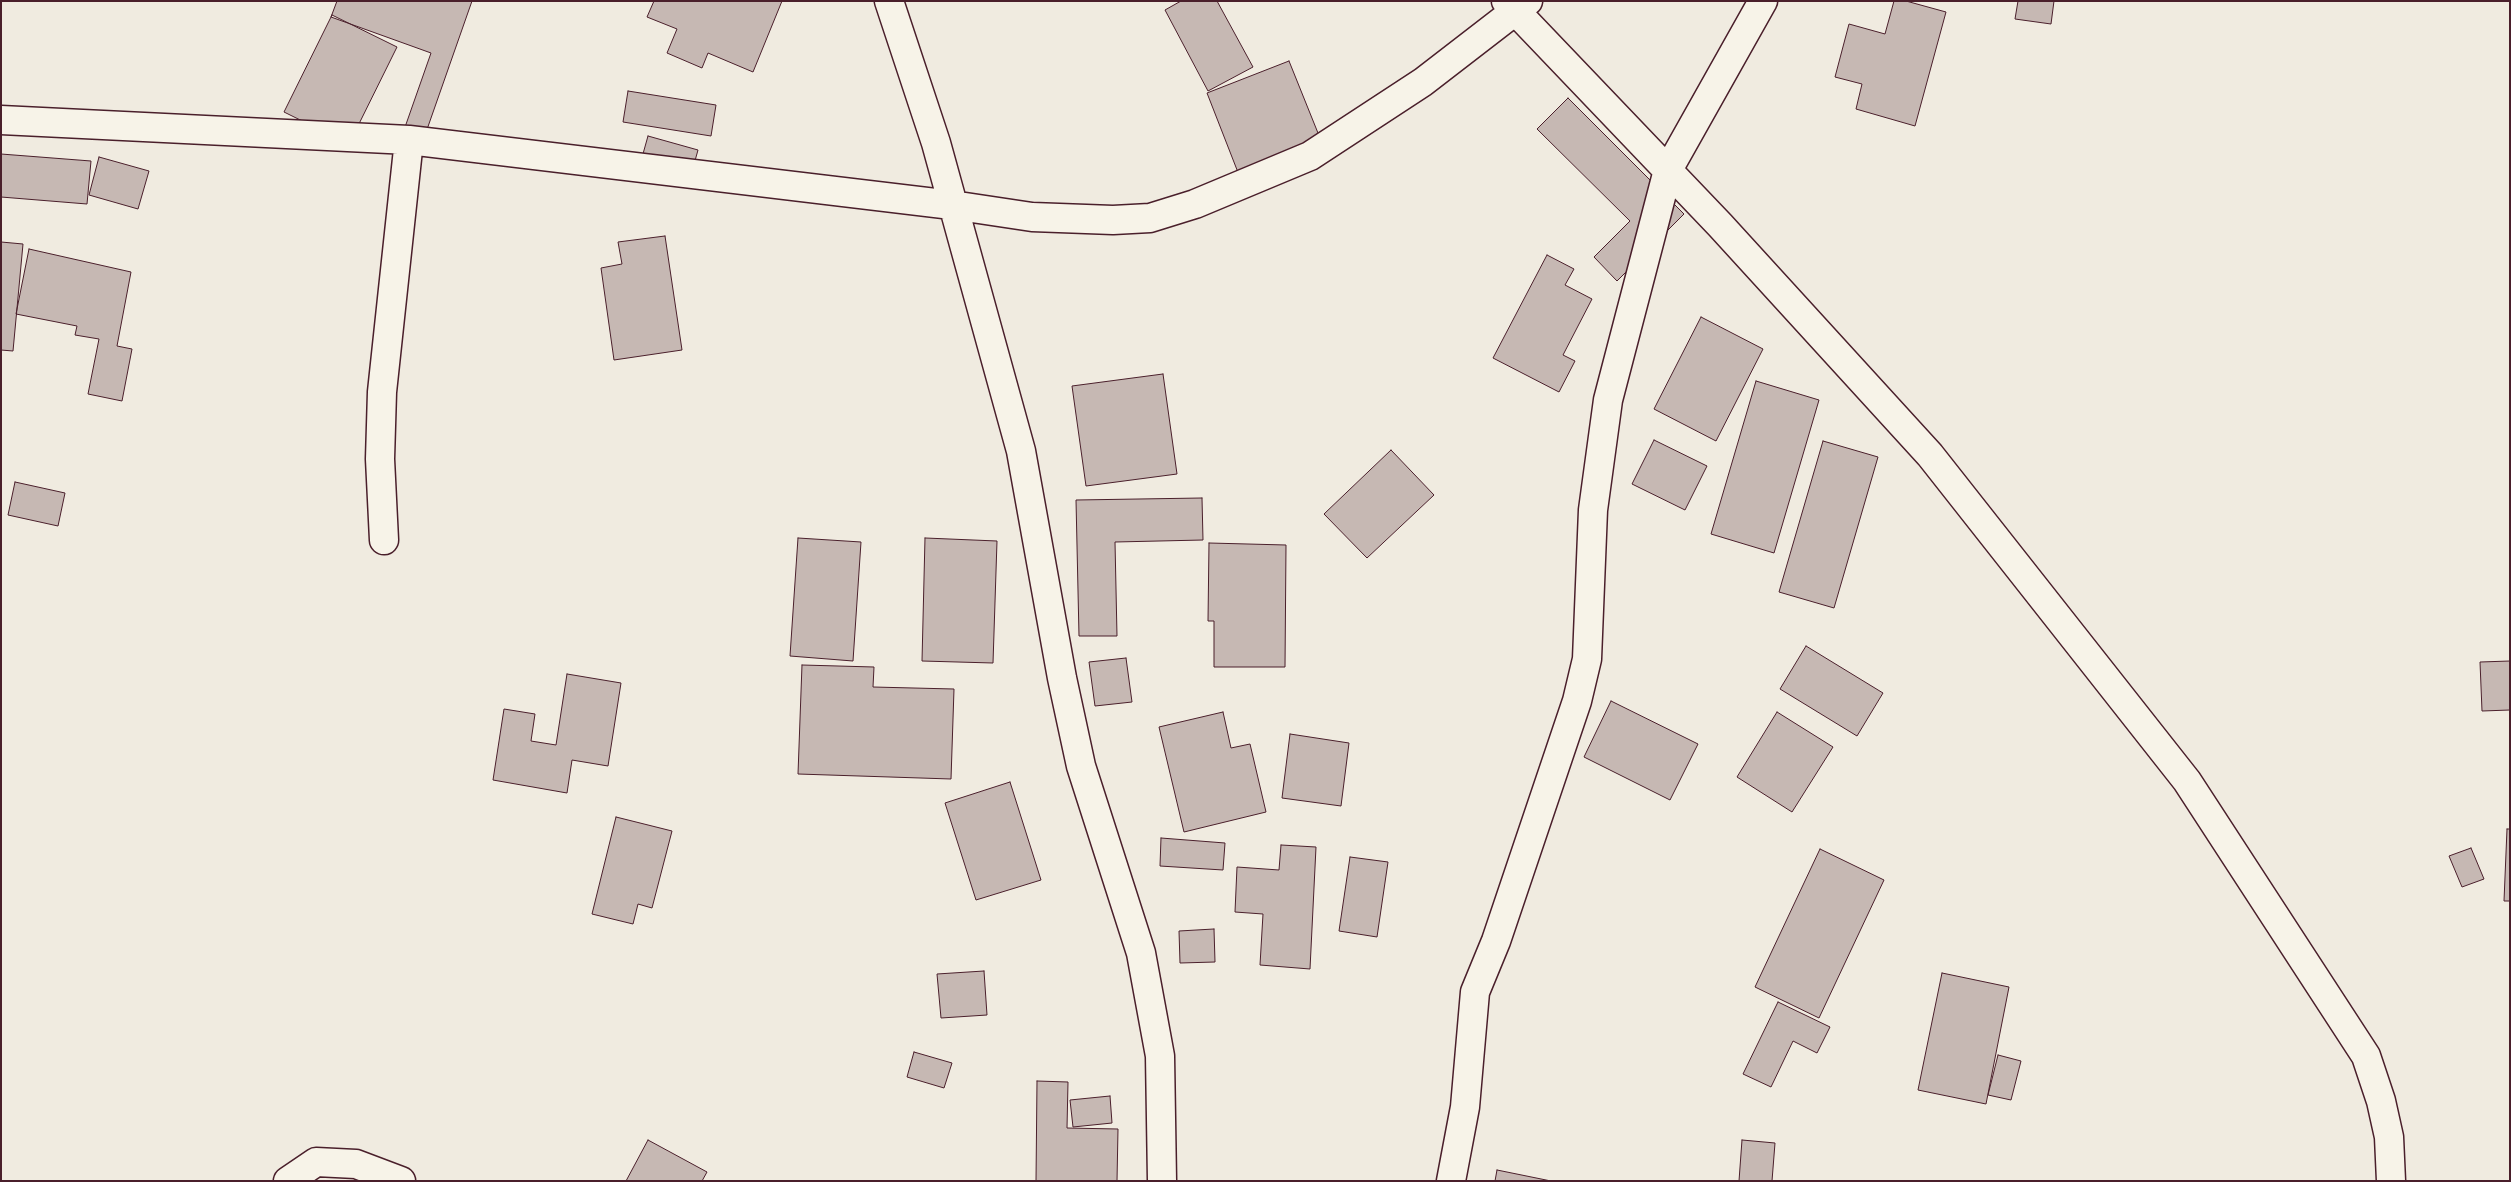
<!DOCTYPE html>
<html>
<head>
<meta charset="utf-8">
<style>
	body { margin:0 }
	#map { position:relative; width:2511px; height:1182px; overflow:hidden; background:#f0ebe0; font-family:Itim,sans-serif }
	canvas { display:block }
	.frame { position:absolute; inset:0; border:2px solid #4a1f2b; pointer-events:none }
</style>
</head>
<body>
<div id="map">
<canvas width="2511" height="1182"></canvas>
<div class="frame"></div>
</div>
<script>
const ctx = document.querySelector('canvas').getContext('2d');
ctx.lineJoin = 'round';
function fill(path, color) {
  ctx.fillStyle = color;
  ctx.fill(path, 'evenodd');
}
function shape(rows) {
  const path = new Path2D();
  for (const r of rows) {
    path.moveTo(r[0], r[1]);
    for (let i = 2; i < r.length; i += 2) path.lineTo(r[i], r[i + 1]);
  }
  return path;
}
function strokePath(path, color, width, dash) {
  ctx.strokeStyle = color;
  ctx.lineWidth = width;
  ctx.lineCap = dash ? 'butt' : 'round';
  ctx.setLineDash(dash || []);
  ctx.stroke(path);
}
const building = shape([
	[337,1,472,1,424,138,404,130,431,53,331,17,337,1],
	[654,1,782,1,753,72,708,53,702,68,667,53,677,29,647,17,654,1],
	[1181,1,1217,1,1253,67,1208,91,1165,10,1181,1],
	[1894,1,1906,1,1946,12,1915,126,1856,109,1862,84,1835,77,1849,24,1885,34,1894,1],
	[2018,1,2054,1,2051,24,2015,19,2018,1],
	[332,15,397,47,349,144,284,112,332,15],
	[1289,61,1322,143,1239,175,1207,93,1289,61],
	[628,91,716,105,711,136,623,122,628,91],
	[1568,98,1684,214,1617,281,1594,257,1630,221,1537,129,1568,98],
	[648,136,698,150,691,175,641,161,648,136],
	[1,154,91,161,87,204,1,197,1,154],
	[99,157,149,171,138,209,89,195,99,157],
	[665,236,682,350,614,360,601,268,622,264,618,242,665,236],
	[1,242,23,244,13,351,1,350,1,242],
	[29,249,131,272,117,346,132,349,122,401,88,394,99,339,75,335,77,326,16,314,29,249],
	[1547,255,1574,269,1565,285,1592,299,1563,355,1575,361,1559,392,1493,358,1547,255],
	[1701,317,1763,349,1716,441,1654,409,1701,317],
	[1163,374,1177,474,1086,486,1072,386,1163,374],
	[1756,381,1819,400,1774,553,1711,534,1756,381],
	[1654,440,1707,466,1685,510,1632,484,1654,440],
	[1823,441,1878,457,1834,608,1779,592,1823,441],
	[1391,450,1434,495,1367,558,1324,514,1391,450],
	[15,482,65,493,58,526,8,515,15,482],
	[1202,498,1203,540,1115,542,1117,636,1079,636,1076,500,1202,498],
	[798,538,861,542,853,661,790,656,798,538],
	[925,538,997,541,993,663,922,661,925,538],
	[1209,543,1286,545,1285,667,1214,667,1214,621,1208,621,1209,543],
	[1806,646,1883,693,1857,736,1780,689,1806,646],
	[1126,658,1132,702,1095,706,1089,662,1126,658],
	[2510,661,2510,710,2482,711,2480,662,2510,661],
	[802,665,874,667,873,687,954,689,951,779,798,774,802,665],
	[567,674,621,683,608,766,572,760,567,793,493,780,504,709,535,714,531,741,556,745,567,674],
	[1611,701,1698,744,1670,800,1584,757,1611,701],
	[1223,712,1231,748,1250,744,1266,812,1184,832,1159,727,1223,712],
	[1777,712,1833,747,1792,812,1737,777,1777,712],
	[1290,734,1349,743,1341,806,1282,798,1290,734],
	[1010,782,1041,880,976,900,945,803,1010,782],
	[616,817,672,831,652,908,638,904,633,924,592,914,616,817],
	[2507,829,2510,829,2510,901,2504,901,2507,829],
	[1161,838,1225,843,1223,870,1160,866,1161,838],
	[1281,845,1316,847,1310,969,1260,965,1263,914,1235,912,1237,867,1279,870,1281,845],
	[2471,848,2484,879,2462,887,2449,856,2471,848],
	[1820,849,1884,880,1819,1018,1755,987,1820,849],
	[1350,857,1388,862,1377,937,1339,931,1350,857],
	[1214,929,1215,962,1180,963,1179,931,1214,929],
	[984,971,987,1015,941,1018,937,974,984,971],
	[1942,973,2009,987,1986,1104,1918,1090,1942,973],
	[1778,1002,1830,1027,1817,1053,1793,1041,1771,1087,1743,1074,1778,1002],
	[914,1052,952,1063,944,1088,907,1077,914,1052],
	[1998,1055,2021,1061,2011,1100,1988,1095,1998,1055],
	[1037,1081,1068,1082,1067,1128,1118,1129,1117,1181,1036,1181,1037,1081],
	[1110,1096,1112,1123,1073,1127,1070,1100,1110,1096],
	[648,1140,707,1172,702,1181,626,1181,648,1140],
	[1742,1140,1775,1143,1772,1181,1739,1181,1742,1140],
	[1497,1170,1551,1181,1495,1181,1497,1170]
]);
const minor = shape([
	[889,1,936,143,1021,451,1062,678,1081,766,1141,953,1160,1056,1162,1181],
	[1506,1,1720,225,1930,455,2187,781,2366,1056,2381,1101,2389,1137,2391,1181],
	[1,120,409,140,952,205,1032,217,1113,220,1150,218,1195,204,1310,156,1423,82,1528,1],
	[384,540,380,459,382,392,409,140],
	[288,1181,316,1162,356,1164,401,1181],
	[1451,1181,1465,1107,1475,992,1496,941,1577,701,1587,659,1593,510,1608,400,1668,170,1763,1]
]);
fill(building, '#c6b8b3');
strokePath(building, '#4a1f2b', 1);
strokePath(minor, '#4a1f2b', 31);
strokePath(minor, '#f7f3e8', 28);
</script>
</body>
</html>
